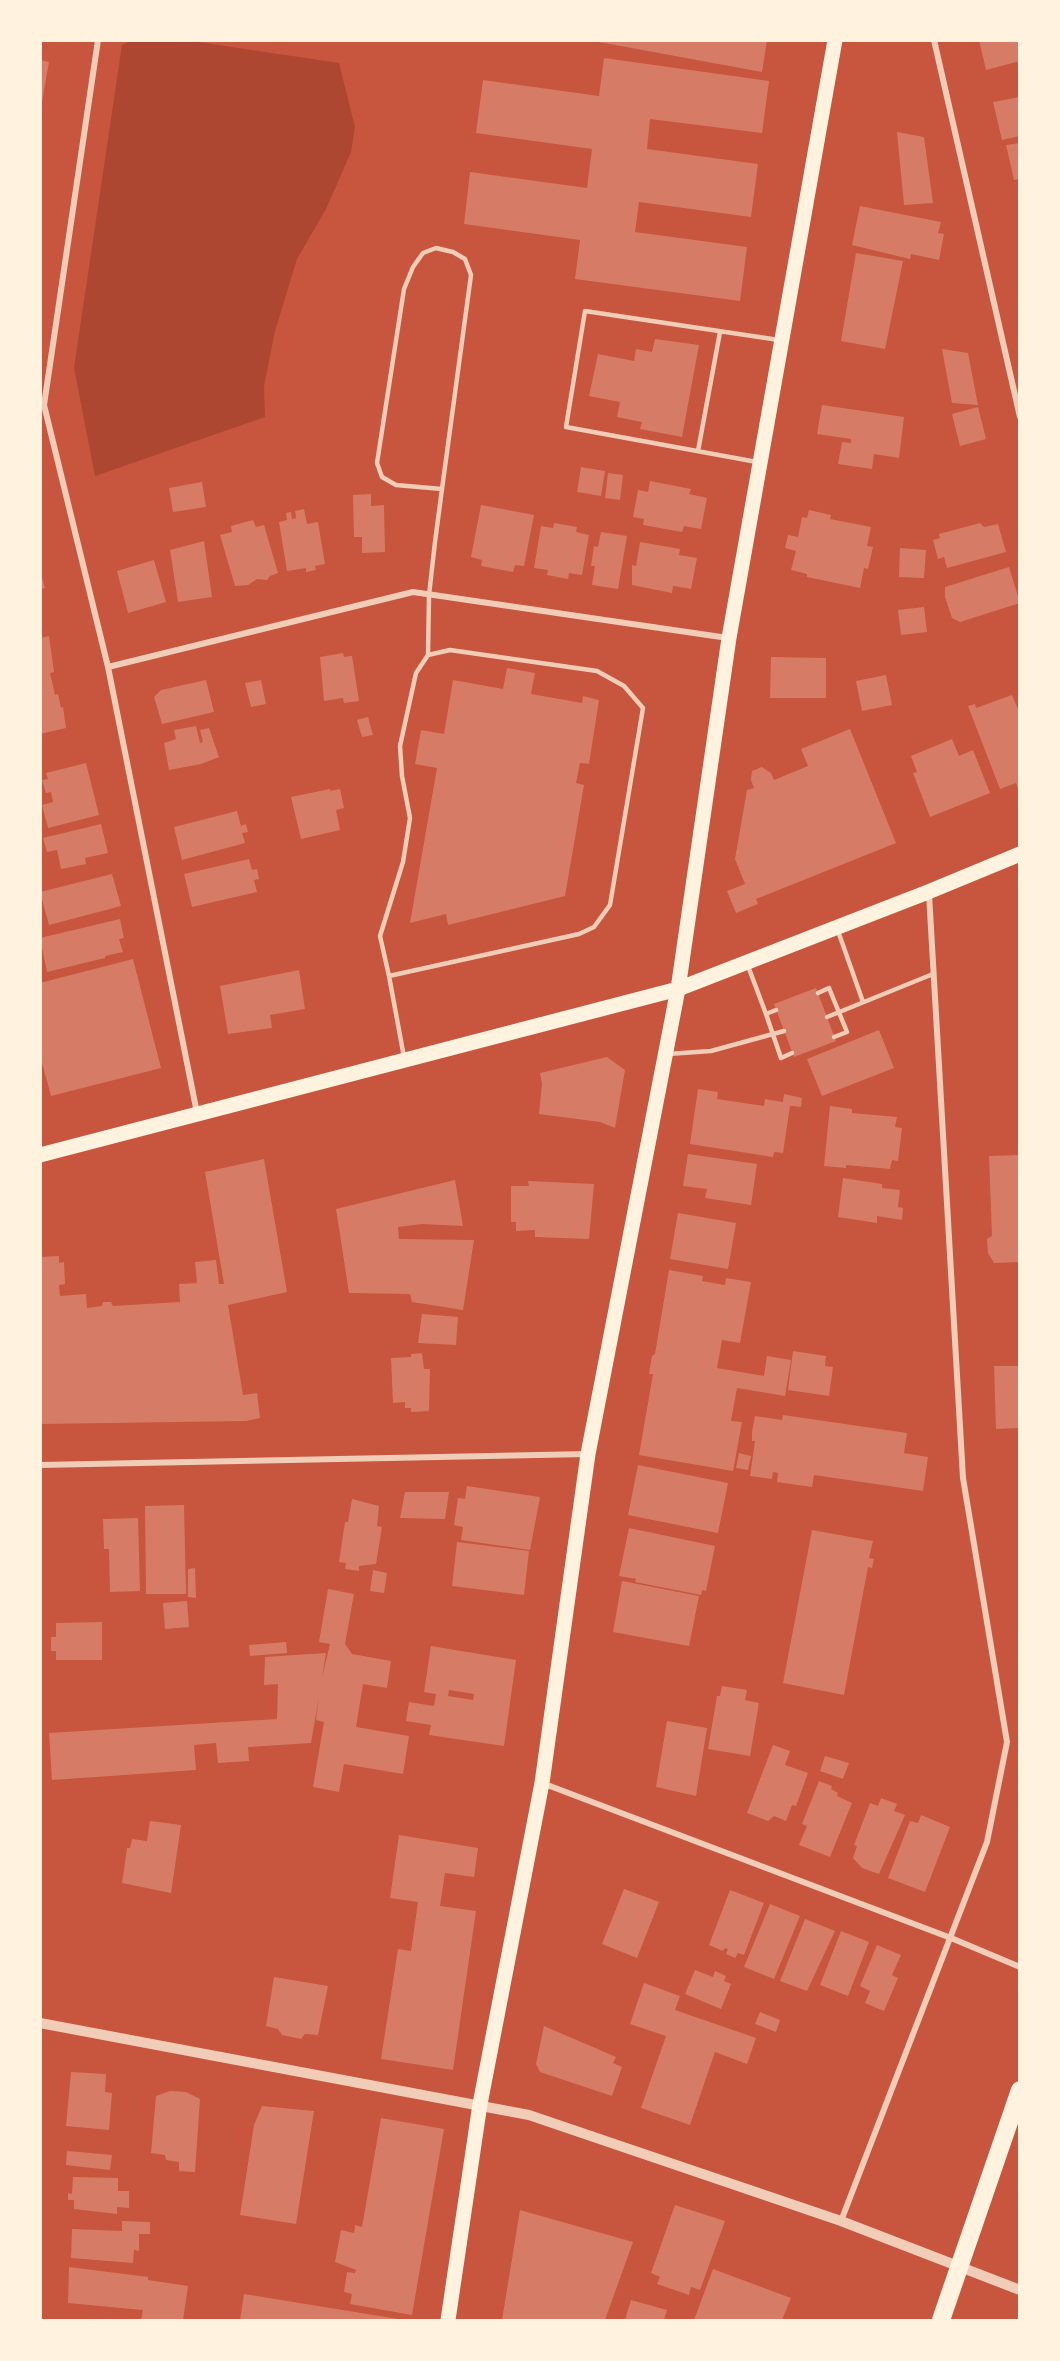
<!DOCTYPE html>
<html>
<head>
<meta charset="utf-8">
<style>
	body { margin:0 }
	#map { position:relative; width:1060px; height:2361px; overflow:hidden; background:#c8553d; font-family:Inter,sans-serif }
	canvas { display:block }
	.frame { position:absolute; inset:0; border:42px solid #fff3e0; pointer-events:none }
</style>
</head>
<body>
<div id="map">
<canvas width="1060" height="2361"></canvas>
<div class="frame"></div>
</div>
<script>
const ctx = document.querySelector('canvas').getContext('2d');
ctx.lineJoin = 'round';
function fill(path, color) {
  ctx.fillStyle = color;
  ctx.fill(path, 'evenodd');
}
function shape(rows) {
  const path = new Path2D();
  for (const r of rows) {
    path.moveTo(r[0], r[1]);
    for (let i = 2; i < r.length; i += 2) path.lineTo(r[i], r[i + 1]);
  }
  return path;
}
function strokePath(path, color, width, dash) {
  ctx.strokeStyle = color;
  ctx.lineWidth = width;
  ctx.lineCap = dash ? 'butt' : 'round';
  ctx.setLineDash(dash || []);
  ctx.stroke(path);
}
const green = shape([
	[130,41,192,41,339,63,355,127,351,152,326,209,297,259,275,331,264,386,265,417,95,476,74,368,122,45]
]);
const building = shape([
	[588,40,767,40,762,72],
	[979,40,1020,40,1020,61,986,70],
	[604,58,769,81,762,133,650,119,647,149,758,164,751,217,639,202,635,232,747,247,740,301,575,279,580,240,464,224,470,172,587,188,592,149,476,133,483,80,599,96],
	[40,60,49,62,42,102,40,102],
	[1020,97,1020,136,1002,140,993,102],
	[897,132,924,137,933,203,904,205],
	[1020,143,1020,179,1014,180,1006,145],
	[860,206,941,222,938,233,944,234,939,260,911,254,910,259,852,245],
	[856,253,903,261,885,349,841,341],
	[655,339,699,345,682,437,640,429,642,422,617,417,620,402,589,396,598,354,634,361,636,349,652,352],
	[942,349,968,353,978,405,952,403],
	[822,405,904,417,899,458,874,454,872,469,838,464,842,442,851,443,851,439,817,434],
	[978,407,986,439,960,446,952,414],
	[581,467,605,471,601,496,577,492],
	[608,473,623,475,620,500,605,498],
	[650,481,691,489,689,494,707,498,701,529,684,526,682,532,643,525,644,519,633,517,638,490,648,492],
	[202,482,206,507,173,512,169,488],
	[371,494,371,506,384,505,385,552,362,553,362,537,354,537,353,495],
	[481,505,534,515,524,566,515,565,513,572,481,566,482,560,471,557],
	[304,509,307,524,318,522,325,564,315,566,316,570,306,572,306,568,287,571,279,522,287,520,286,513,291,512,292,519,296,518,295,511],
	[809,510,831,515,830,519,871,527,867,546,873,547,868,569,864,568,860,588,807,577,807,574,791,570,796,551,785,548,788,535,798,537,802,517,807,518],
	[253,520,256,527,264,525,278,573,270,576,267,580,257,579,248,585,235,586,220,535,232,532,231,526],
	[554,523,577,527,576,532,589,535,582,575,569,573,568,579,547,575,548,570,534,568,541,526,553,528],
	[980,523,984,527,998,524,1006,552,947,568,944,557,938,559,933,540,940,538,939,534],
	[601,532,627,536,618,589,592,585,595,566,591,566,594,546,598,547],
	[204,541,212,597,178,602,170,550],
	[640,542,680,549,679,555,697,558,691,589,673,586,672,593,632,585,632,565,636,566],
	[900,548,926,550,924,578,899,577],
	[154,560,166,602,128,613,117,571],
	[1009,567,1020,603,960,622,952,618,945,597,945,587],
	[40,571,45,588,40,589],
	[924,607,927,632,901,635,898,610],
	[49,636,54,672,50,673,55,695,58,694,61,708,63,707,66,728,40,734,40,638],
	[343,653,344,657,352,656,359,701,344,703,343,698,324,701,320,657],
	[771,657,826,658,826,698,770,698],
	[507,668,535,673,531,694,582,703,583,696,599,700,589,764,580,763,576,783,584,785,565,896,448,925,446,914,410,923,437,768,415,764,421,730,444,734,453,680,503,689],
	[886,675,892,705,862,711,856,681],
	[206,680,214,712,162,724,154,697,161,690],
	[261,680,266,704,251,707,245,683],
	[1012,695,1020,714,1019,792,1016,783,1000,789,968,706,975,704,976,708],
	[368,717,373,735,362,737,357,720],
	[196,726,200,743,203,742,200,730,209,728,219,757,201,764,169,770,164,743,176,739,174,730],
	[850,729,896,843,756,899,758,904,736,913,727,891,745,884,735,859,747,790,754,788,751,780,752,771,762,767,771,773,774,780,808,766,801,749],
	[952,739,959,756,973,750,990,793,930,817,913,773,917,772,911,756],
	[86,763,99,815,48,828,42,805,53,802,51,792,46,793,42,780,48,779,46,773],
	[330,789,330,791,340,789,344,808,336,810,340,830,301,839,291,797],
	[237,811,241,826,246,824,248,832,242,833,245,843,182,860,174,827],
	[101,824,108,853,85,858,86,864,61,869,57,850,47,852,43,838],
	[249,859,252,870,257,869,259,879,254,880,257,892,192,907,184,874],
	[112,874,121,906,49,925,40,892],
	[120,919,124,938,119,939,123,952,105,956,105,958,47,972,40,938],
	[133,959,161,1068,51,1096,40,1055,40,983],
	[299,970,305,1009,270,1015,272,1028,228,1034,220,986],
	[816,988,836,1041,794,1057,774,1004],
	[879,1030,894,1068,822,1096,807,1059],
	[607,1057,625,1070,615,1128,600,1122,539,1114,542,1084,540,1073],
	[698,1089,718,1092,717,1099,764,1106,765,1099,783,1102,784,1094,802,1098,801,1107,790,1106,783,1153,774,1152,773,1157,690,1144],
	[830,1106,852,1109,852,1113,897,1117,895,1127,902,1128,898,1161,892,1160,890,1169,846,1165,846,1168,824,1166],
	[688,1154,757,1164,751,1205,705,1198,707,1189,683,1186],
	[1020,1155,1020,1262,994,1263,988,1253,987,1239,992,1236,989,1156],
	[264,1159,287,1292,228,1305,243,1395,257,1393,260,1418,246,1421,40,1424,40,1257,59,1256,59,1263,64,1262,65,1284,59,1285,60,1296,86,1294,87,1308,102,1306,103,1302,111,1302,113,1306,180,1302,179,1284,197,1283,195,1262,216,1260,219,1284,224,1284,205,1172],
	[843,1178,882,1184,882,1188,900,1190,898,1207,903,1208,902,1220,877,1216,877,1223,838,1217],
	[455,1180,463,1226,422,1224,398,1227,399,1239,474,1240,463,1310,412,1302,410,1294,349,1293,336,1209],
	[528,1181,594,1184,589,1239,535,1237,535,1230,516,1231,516,1222,511,1222,511,1186,529,1186],
	[678,1213,736,1223,728,1269,670,1259],
	[669,1270,703,1276,702,1281,725,1285,726,1278,751,1282,740,1343,722,1340,717,1368,764,1376,767,1356,791,1360,785,1396,737,1388,731,1421,742,1422,733,1471,639,1455,653,1374,649,1374,652,1356,655,1354],
	[422,1314,458,1317,456,1345,418,1343],
	[793,1351,826,1356,825,1366,833,1367,829,1396,788,1390],
	[422,1353,424,1369,430,1369,429,1411,411,1412,411,1408,405,1408,405,1402,393,1403,391,1358,411,1357,411,1354],
	[994,1366,1020,1366,1020,1428,996,1429],
	[783,1415,907,1433,904,1453,928,1457,923,1491,814,1475,812,1487,777,1482,778,1473,773,1472,772,1479,750,1476,755,1441,752,1441,752,1432,755,1416,782,1420],
	[739,1453,751,1456,748,1470,736,1468],
	[638,1465,728,1483,718,1533,628,1515],
	[467,1486,540,1497,530,1550,461,1540,463,1527,454,1525,458,1498,465,1499],
	[405,1492,449,1492,445,1519,400,1518],
	[352,1499,379,1506,377,1526,382,1527,376,1564,359,1566,359,1571,345,1569,346,1563,339,1562,345,1522,348,1522],
	[184,1505,186,1594,146,1594,145,1506],
	[138,1518,140,1591,110,1592,109,1549,104,1549,103,1519],
	[629,1528,715,1546,706,1591,702,1590,701,1595,635,1582,636,1579,619,1576],
	[812,1530,873,1541,869,1558,874,1559,872,1568,868,1567,844,1695,783,1683],
	[457,1542,529,1551,524,1595,452,1586],
	[195,1568,196,1598,188,1597,188,1569],
	[373,1570,387,1573,384,1593,370,1591],
	[622,1581,699,1596,689,1646,613,1632],
	[328,1589,354,1594,345,1644,352,1654,391,1661,387,1688,363,1684,356,1727,409,1736,403,1774,344,1764,339,1792,313,1787,324,1722,316,1720,319,1697,311,1743,248,1747,249,1761,218,1763,216,1743,194,1745,196,1770,52,1780,49,1733,277,1719,278,1684,264,1685,265,1657,326,1653,322,1678,330,1644,319,1642],
	[187,1601,189,1627,165,1629,163,1603],
	[102,1622,102,1660,56,1660,56,1651,51,1651,51,1637,56,1637,56,1623],
	[286,1642,287,1653,250,1656,249,1645],
	[431,1646,516,1660,504,1746,429,1735,431,1725,406,1721,409,1702,434,1706,436,1694,424,1692],
	[449,1690,474,1694,473,1700,448,1696],
	[722,1686,747,1690,745,1700,759,1703,750,1756,708,1749,717,1696,720,1696],
	[667,1721,707,1728,696,1796,656,1787],
	[773,1745,790,1751,785,1765,808,1773,796,1806,792,1805,786,1821,774,1816,768,1821,747,1813],
	[825,1756,849,1763,843,1779,820,1771],
	[819,1781,832,1786,831,1789,838,1793,837,1796,852,1803,830,1857,799,1845,807,1826,802,1824],
	[881,1798,897,1804,894,1811,905,1815,879,1874,862,1868,853,1858,857,1846,854,1845,870,1803,878,1806],
	[921,1815,950,1827,925,1892,888,1878,910,1821,918,1823],
	[150,1821,181,1825,171,1893,122,1883,127,1848,130,1848,132,1839,147,1841],
	[399,1835,478,1848,474,1877,445,1873,440,1906,476,1911,453,2070,381,2059,398,1949,411,1951,418,1902,390,1898],
	[624,1889,659,1902,637,1958,602,1944],
	[730,1890,764,1903,744,1955,738,1953,735,1958,726,1954,728,1949,725,1948,723,1951,709,1945],
	[770,1904,800,1916,774,1979,744,1967],
	[805,1919,835,1931,807,1991,780,1981],
	[841,1931,869,1942,848,1996,820,1985],
	[877,1945,901,1955,892,1975,898,1978,884,2011,865,2003,870,1991,860,1986],
	[695,1970,713,1977,715,1971,726,1976,724,1981,731,1984,721,2009,685,1994],
	[274,1977,328,1986,318,2035,305,2034,301,2039,282,2035,278,2029,266,2026],
	[644,1983,680,1996,675,2010,756,2038,747,2064,715,2052,690,2125,641,2108,666,2036,630,2024],
	[760,2012,780,2020,776,2032,755,2024],
	[544,2026,616,2057,613,2063,622,2067,612,2096,540,2072,536,2064],
	[71,2072,106,2074,105,2092,112,2093,109,2130,66,2126],
	[170,2091,186,2092,200,2099,195,2172,179,2171,179,2162,166,2160,165,2155,151,2153,156,2096],
	[262,2106,314,2111,296,2224,240,2215,254,2125],
	[381,2118,444,2129,412,2315,350,2304,352,2294,344,2292,347,2272,355,2273,356,2270,335,2262,341,2230,354,2233,355,2225,362,2227],
	[67,2151,112,2155,110,2170,66,2165],
	[73,2177,118,2178,118,2191,129,2191,129,2208,117,2207,117,2214,74,2209,74,2200,68,2200,68,2193,72,2194],
	[675,2205,725,2221,700,2290,691,2287,689,2295,657,2284,660,2277,651,2273],
	[520,2210,633,2242,605,2320,502,2320],
	[122,2221,150,2222,150,2234,139,2234,139,2251,134,2250,133,2263,71,2258,72,2229,122,2231],
	[69,2267,148,2277,148,2280,188,2286,183,2320,141,2320,143,2310,68,2303],
	[713,2269,791,2298,782,2320,694,2320],
	[244,2294,398,2319,397,2320,240,2320],
	[631,2300,667,2310,664,2320,625,2320]
]);
const service = shape([
	[698,451,720,332],
	[757,462,566,427,585,311,779,340],
	[428,655,429,595,435,542,442,489,471,275,465,259,453,252,436,248,423,253,413,267,404,289,377,463,382,477,396,485,442,489],
	[838,931,863,1002],
	[748,966,766,1014],
	[389,976,380,936,403,862,410,818,402,776,400,746,416,673,428,655,450,650,597,671,624,686,643,708,610,905,594,927,579,934,389,976,404,1057],
	[818,993,829,988,847,1032,834,1037],
	[776,1010,766,1014,781,1058,792,1053],
	[827,1017,933,974],
	[668,1054,711,1051,784,1031]
]);
const minor = shape([
	[98,40,44,405,108,667,197,1113],
	[934,40,1020,417],
	[108,667,413,592,728,638],
	[40,1465,588,1454],
	[542,1783,951,1938,1020,1967],
	[841,2221,987,1842,1007,1742,963,1478,929,894]
]);
const tertiary = shape([
	[40,2023,529,2115,841,2221,1020,2290]
]);
const primary = shape([
	[40,1155,678,989,928,892,1020,854],
	[448,2320,480,2104,542,1783,588,1454,678,989,729,638,835,40]
]);
const motorway = shape([
	[941,2320,1020,2090]
]);
fill(green, '#ae4732');
fill(building, '#d67c66');
strokePath(service, '#f1ccb7', 4.5);
strokePath(minor, '#f1ccb7', 6);
strokePath(tertiary, '#f1ccb7', 10);
strokePath(primary, '#fff3e0', 15);
strokePath(motorway, '#fff3e0', 18);
</script>
</body>
</html>
